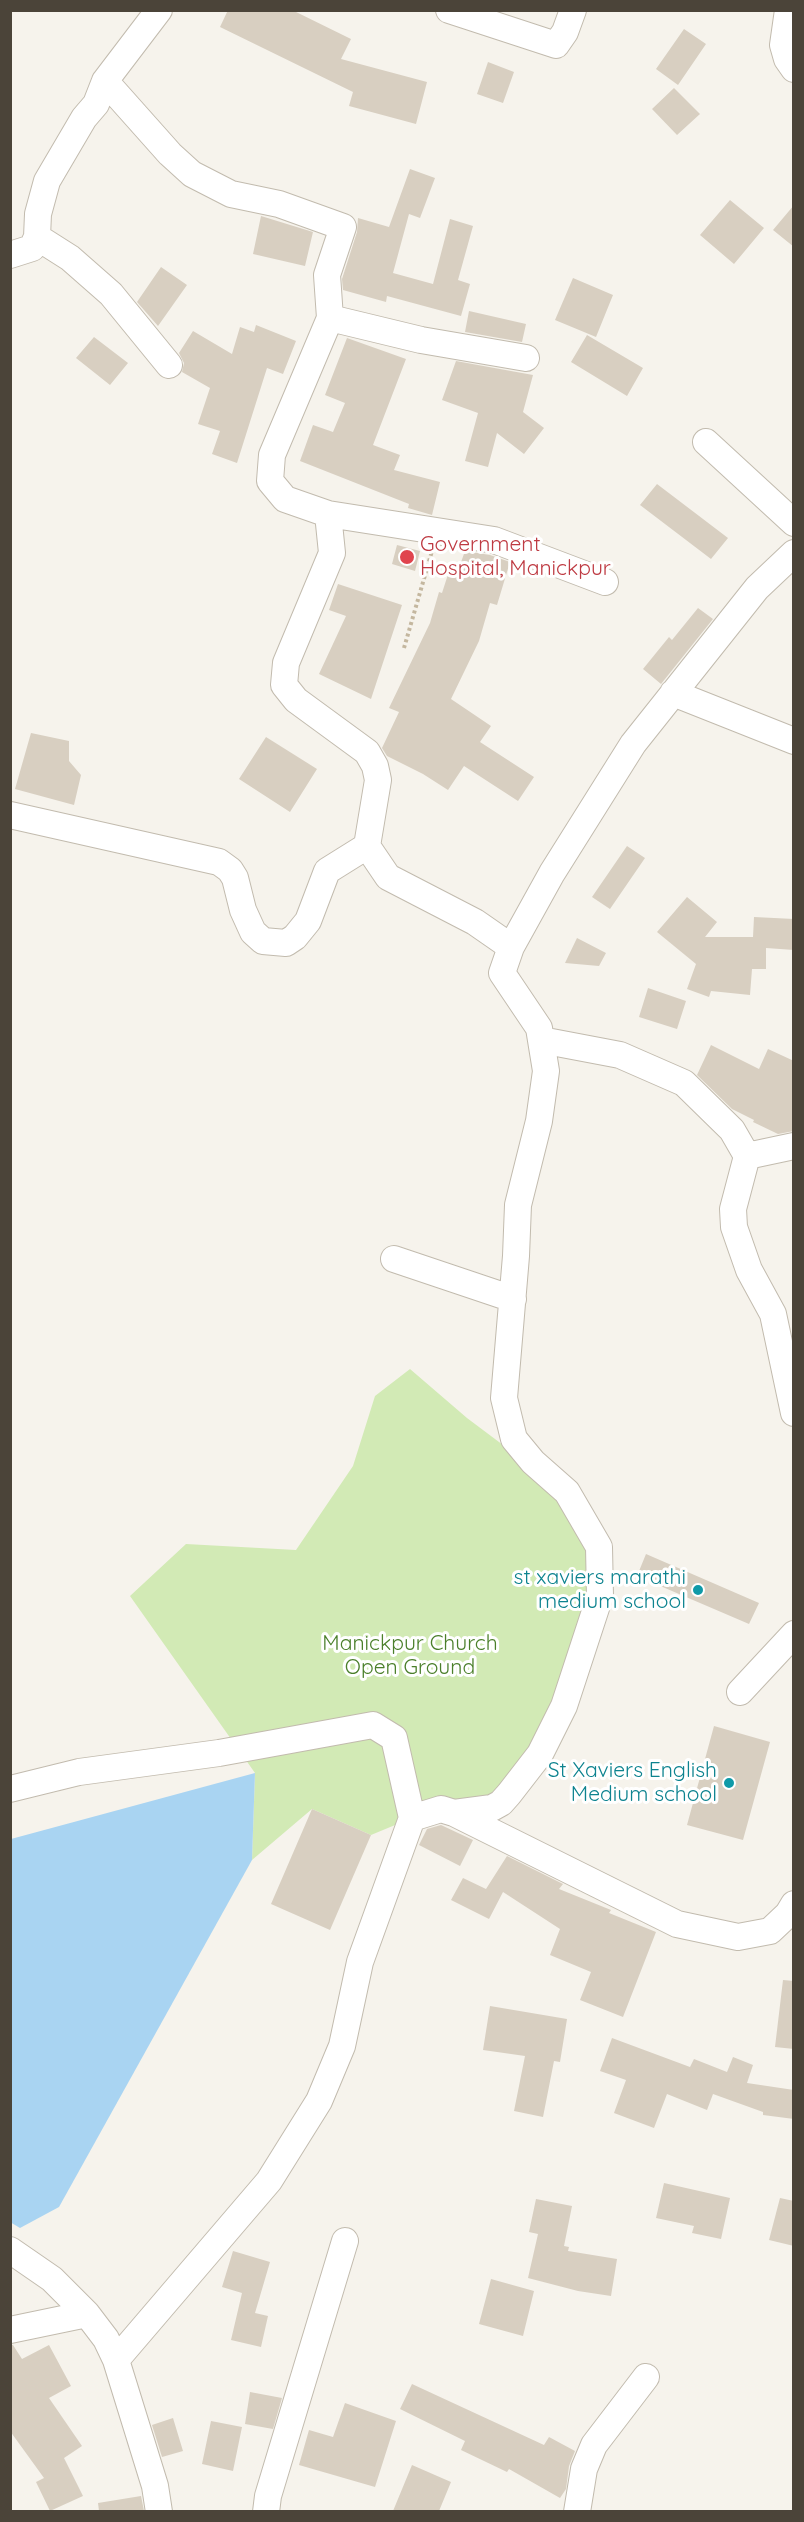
<!DOCTYPE html>
<html>
<head>
<meta charset="utf-8">
<style>
	body { margin:0 }
	#map { position:relative; width:804px; height:2522px; overflow:hidden; background:#f6f3ec; font-family:Quicksand,sans-serif }
	canvas { display:block }
	.frame { position:absolute; inset:0; border:12px solid #4b4439; pointer-events:none }
</style>
</head>
<body>
<div id="map">
<canvas width="804" height="2522"></canvas>
<div class="frame"></div>
</div>
<script>
const ctx = document.querySelector('canvas').getContext('2d');
ctx.lineJoin = 'round';
function fill(path, color) {
  ctx.fillStyle = color;
  ctx.fill(path, 'evenodd');
}
function shape(rows) {
  const path = new Path2D();
  for (const r of rows) {
    path.moveTo(r[0], r[1]);
    for (let i = 2; i < r.length; i += 2) path.lineTo(r[i], r[i + 1]);
  }
  return path;
}
function strokePath(path, color, width, dash) {
  ctx.strokeStyle = color;
  ctx.lineWidth = width;
  ctx.lineCap = dash ? 'butt' : 'round';
  ctx.setLineDash(dash || []);
  ctx.stroke(path);
}
function write(font, color, halo, rows, align = 'center') {
  ctx.font = font + ' Quicksand,sans-serif';
  ctx.lineWidth = 6;
  ctx.setLineDash([]);
  ctx.textBaseline = 'middle';
  ctx.strokeStyle = halo;
  ctx.fillStyle = color;
  for (const [text, x, y, turn = 0] of rows) {
    ctx.save();
    ctx.translate(x, y);
    ctx.rotate((+turn || 0) * Math.PI / 180);
    ctx.textAlign = isNaN(turn) ? turn : align;
    if (halo) ctx.strokeText(text, 0, 0);
    ctx.fillText(text, 0, 0);
    ctx.restore();
  }
}
const green = shape([
	[410,1369,467,1418,531,1466,604,1547,559,1703,493,1807,412,1818,371,1835,312,1809,252,1860,255,1773,130,1596,186,1544,296,1550,353,1466,375,1396]
]);
const water = shape([
	[255,1773,252,1860,59,2207,20,2228,10,2222,11,1839]
]);
const building = shape([
	[228,10,292,10,351,39,341,59,427,82,416,124,349,106,353,92,220,27],
	[684,29,706,44,678,85,656,69],
	[488,62,514,72,503,103,477,94],
	[674,88,700,114,677,135,652,109],
	[410,169,435,178,420,218,409,214,393,273,433,284,450,219,473,226,458,280,470,284,461,316,387,296,386,302,343,290,342,279,357,232,358,218,389,227],
	[730,200,764,228,734,264,700,235],
	[794,205,794,247,773,230],
	[261,216,313,232,305,266,253,254],
	[161,267,187,285,158,326,137,302],
	[573,278,613,295,596,337,555,320],
	[469,311,526,324,522,342,465,332],
	[256,325,296,341,283,374,267,368,237,463,212,454,220,431,198,424,210,388,182,372,184,363,179,353,193,331,232,354,240,327,254,332],
	[587,335,643,368,627,396,571,362],
	[94,337,128,363,110,385,76,358],
	[347,338,406,359,373,445,400,455,394,470,440,482,432,515,408,508,409,504,300,461,313,425,333,432,345,403,325,395],
	[456,361,533,375,523,412,544,428,524,454,497,433,488,467,465,461,478,413,442,400],
	[657,484,728,538,711,559,640,505],
	[397,545,420,551,415,571,392,564],
	[465,551,490,555,510,562,497,605,490,603,479,641,451,699,491,726,480,742,534,777,518,801,464,766,448,790,423,774,387,756,382,748,399,712,389,708,430,623,439,592,442,593,452,562,460,565],
	[338,584,402,605,371,699,319,674,346,616,329,610],
	[698,608,713,619,661,684,643,669,669,637,672,640],
	[31,733,69,741,69,761,81,775,74,805,15,789],
	[266,737,317,769,290,812,239,779],
	[627,846,645,858,610,909,592,897],
	[687,897,717,922,705,937,753,937,754,917,794,919,794,950,766,948,766,969,752,969,750,995,711,991,709,997,687,989,696,964,657,932],
	[577,938,606,953,599,966,565,963],
	[648,988,686,1001,677,1029,639,1017],
	[711,1045,759,1069,768,1049,794,1061,794,1131,778,1134,753,1122,754,1120,732,1109,697,1075],
	[646,1554,759,1603,749,1624,637,1576],
	[714,1726,770,1742,743,1840,687,1825],
	[312,1809,371,1835,330,1930,271,1904],
	[441,1825,473,1840,460,1866,419,1845,427,1829],
	[507,1856,563,1884,559,1889,611,1910,609,1913,656,1932,623,2017,580,2000,591,1972,550,1955,560,1929,503,1892,489,1919,451,1900,463,1878,486,1889],
	[783,1980,794,1981,794,2049,775,2047],
	[490,2006,567,2019,560,2062,554,2061,543,2117,514,2111,525,2056,483,2050],
	[612,2038,690,2067,694,2059,727,2072,733,2057,753,2065,747,2083,794,2090,794,2119,763,2115,763,2112,713,2094,707,2110,667,2094,654,2128,614,2113,626,2080,600,2071],
	[664,2183,730,2198,721,2239,692,2233,694,2226,656,2218],
	[780,2198,794,2201,794,2246,769,2240],
	[536,2199,572,2206,564,2246,569,2247,568,2251,617,2259,611,2296,578,2291,528,2278,538,2234,529,2232],
	[233,2251,270,2262,255,2313,268,2316,261,2347,231,2340,242,2293,222,2287],
	[491,2279,534,2291,523,2336,479,2324],
	[10,2345,13,2345,22,2359,49,2345,71,2386,49,2398,82,2446,64,2458,83,2496,50,2511,36,2482,44,2478,10,2431],
	[412,2384,544,2445,549,2437,575,2451,569,2466,566,2489,560,2498,509,2469,507,2472,461,2450,465,2441,400,2409],
	[250,2392,282,2398,273,2429,245,2424],
	[345,2403,396,2421,375,2487,299,2465,309,2430,333,2437],
	[173,2418,183,2451,162,2457,152,2425],
	[211,2421,242,2427,233,2471,202,2464],
	[412,2465,451,2482,439,2511,393,2511],
	[141,2496,144,2511,99,2511,98,2503]
]);
const path = shape([
	[404,648,432,551]
]);
const minor = shape([
	[449,10,556,45,565,32,573,10],
	[788,10,783,45,787,59,794,69],
	[105,81,170,154,192,174,231,194,279,204,343,227,327,275,330,318,272,455,270,481,285,499,328,514,332,553,286,663,284,685,296,700,367,752,375,766,378,780,367,846,388,877,475,922,511,947],
	[37,237,70,258,111,294,169,365],
	[10,255,32,248,37,237,38,214,47,181,84,118,96,104,105,81,159,10],
	[330,318,421,340,526,358],
	[706,442,794,523],
	[328,514,494,540,605,582],
	[673,693,794,741],
	[10,815,219,862,230,870,235,878,243,910,253,932,263,941,286,943,295,937,308,921,327,871,367,846],
	[541,1040,620,1055,684,1083,732,1130,747,1156,733,1209,734,1227,749,1270,773,1314,794,1413],
	[747,1156,794,1146],
	[394,1259,513,1299],
	[740,1692,794,1634],
	[10,1789,79,1772,219,1753,373,1725,394,1738,412,1818],
	[454,1813,677,1924,738,1937,770,1931,788,1914,794,1904],
	[10,2250,52,2279,87,2314,106,2339,116,2360],
	[10,2330,87,2314],
	[159,2512,155,2486,116,2360,269,2181,319,2101,342,2046,360,1962,412,1818,441,1809,454,1813,492,1808,501,1803,509,1794,540,1754,564,1706,600,1596,599,1547,567,1492,533,1462,514,1439,504,1398,516,1256,518,1205,539,1121,546,1071,539,1028,502,973,511,947,552,873,633,744,757,588,794,553],
	[266,2512,268,2496,345,2241],
	[577,2512,584,2469,594,2445,646,2377]
]);
const markers = [
	[407,557,8,"#e0444e"],
	[698,1590,6,"#0f9aa8"],
	[729,1783,6,"#0f9aa8"]
];
const healthNames = [
	["Government",420,545],
	["Hospital, Manickpur",420,569]
];
const cultureNames = [
	["st xaviers marathi",686,1578],
	["medium school",686,1602],
	["St Xaviers English",717,1771],
	["Medium school",717,1795]
];
const parkNames = [
	["Manickpur Church",410,1644],
	["Open Ground",410,1668]
];
fill(green, '#d2eab5');
fill(water, '#a9d4f2');
fill(building, '#d8cfc1');
strokePath(minor, '#c2bbae', 28);
strokePath(path, '#c4b79f', 4, [3, 3]);
strokePath(minor, '#fff', 26);
for (const [x, y, r, color] of markers) {
  const dot = new Path2D();
  dot.arc(x, y, r, 0, 2 * Math.PI);
  ctx.fillStyle = color;
  ctx.fill(dot);
  strokePath(dot, '#fff', 2);
}
write('21px', '#be3a42', '#fff', healthNames, 'left');
write('21px', '#0d838f', '#fff', cultureNames, 'right');
write('21px', '#4a7f2a', '#fff', parkNames);
</script>
</body>
</html>
